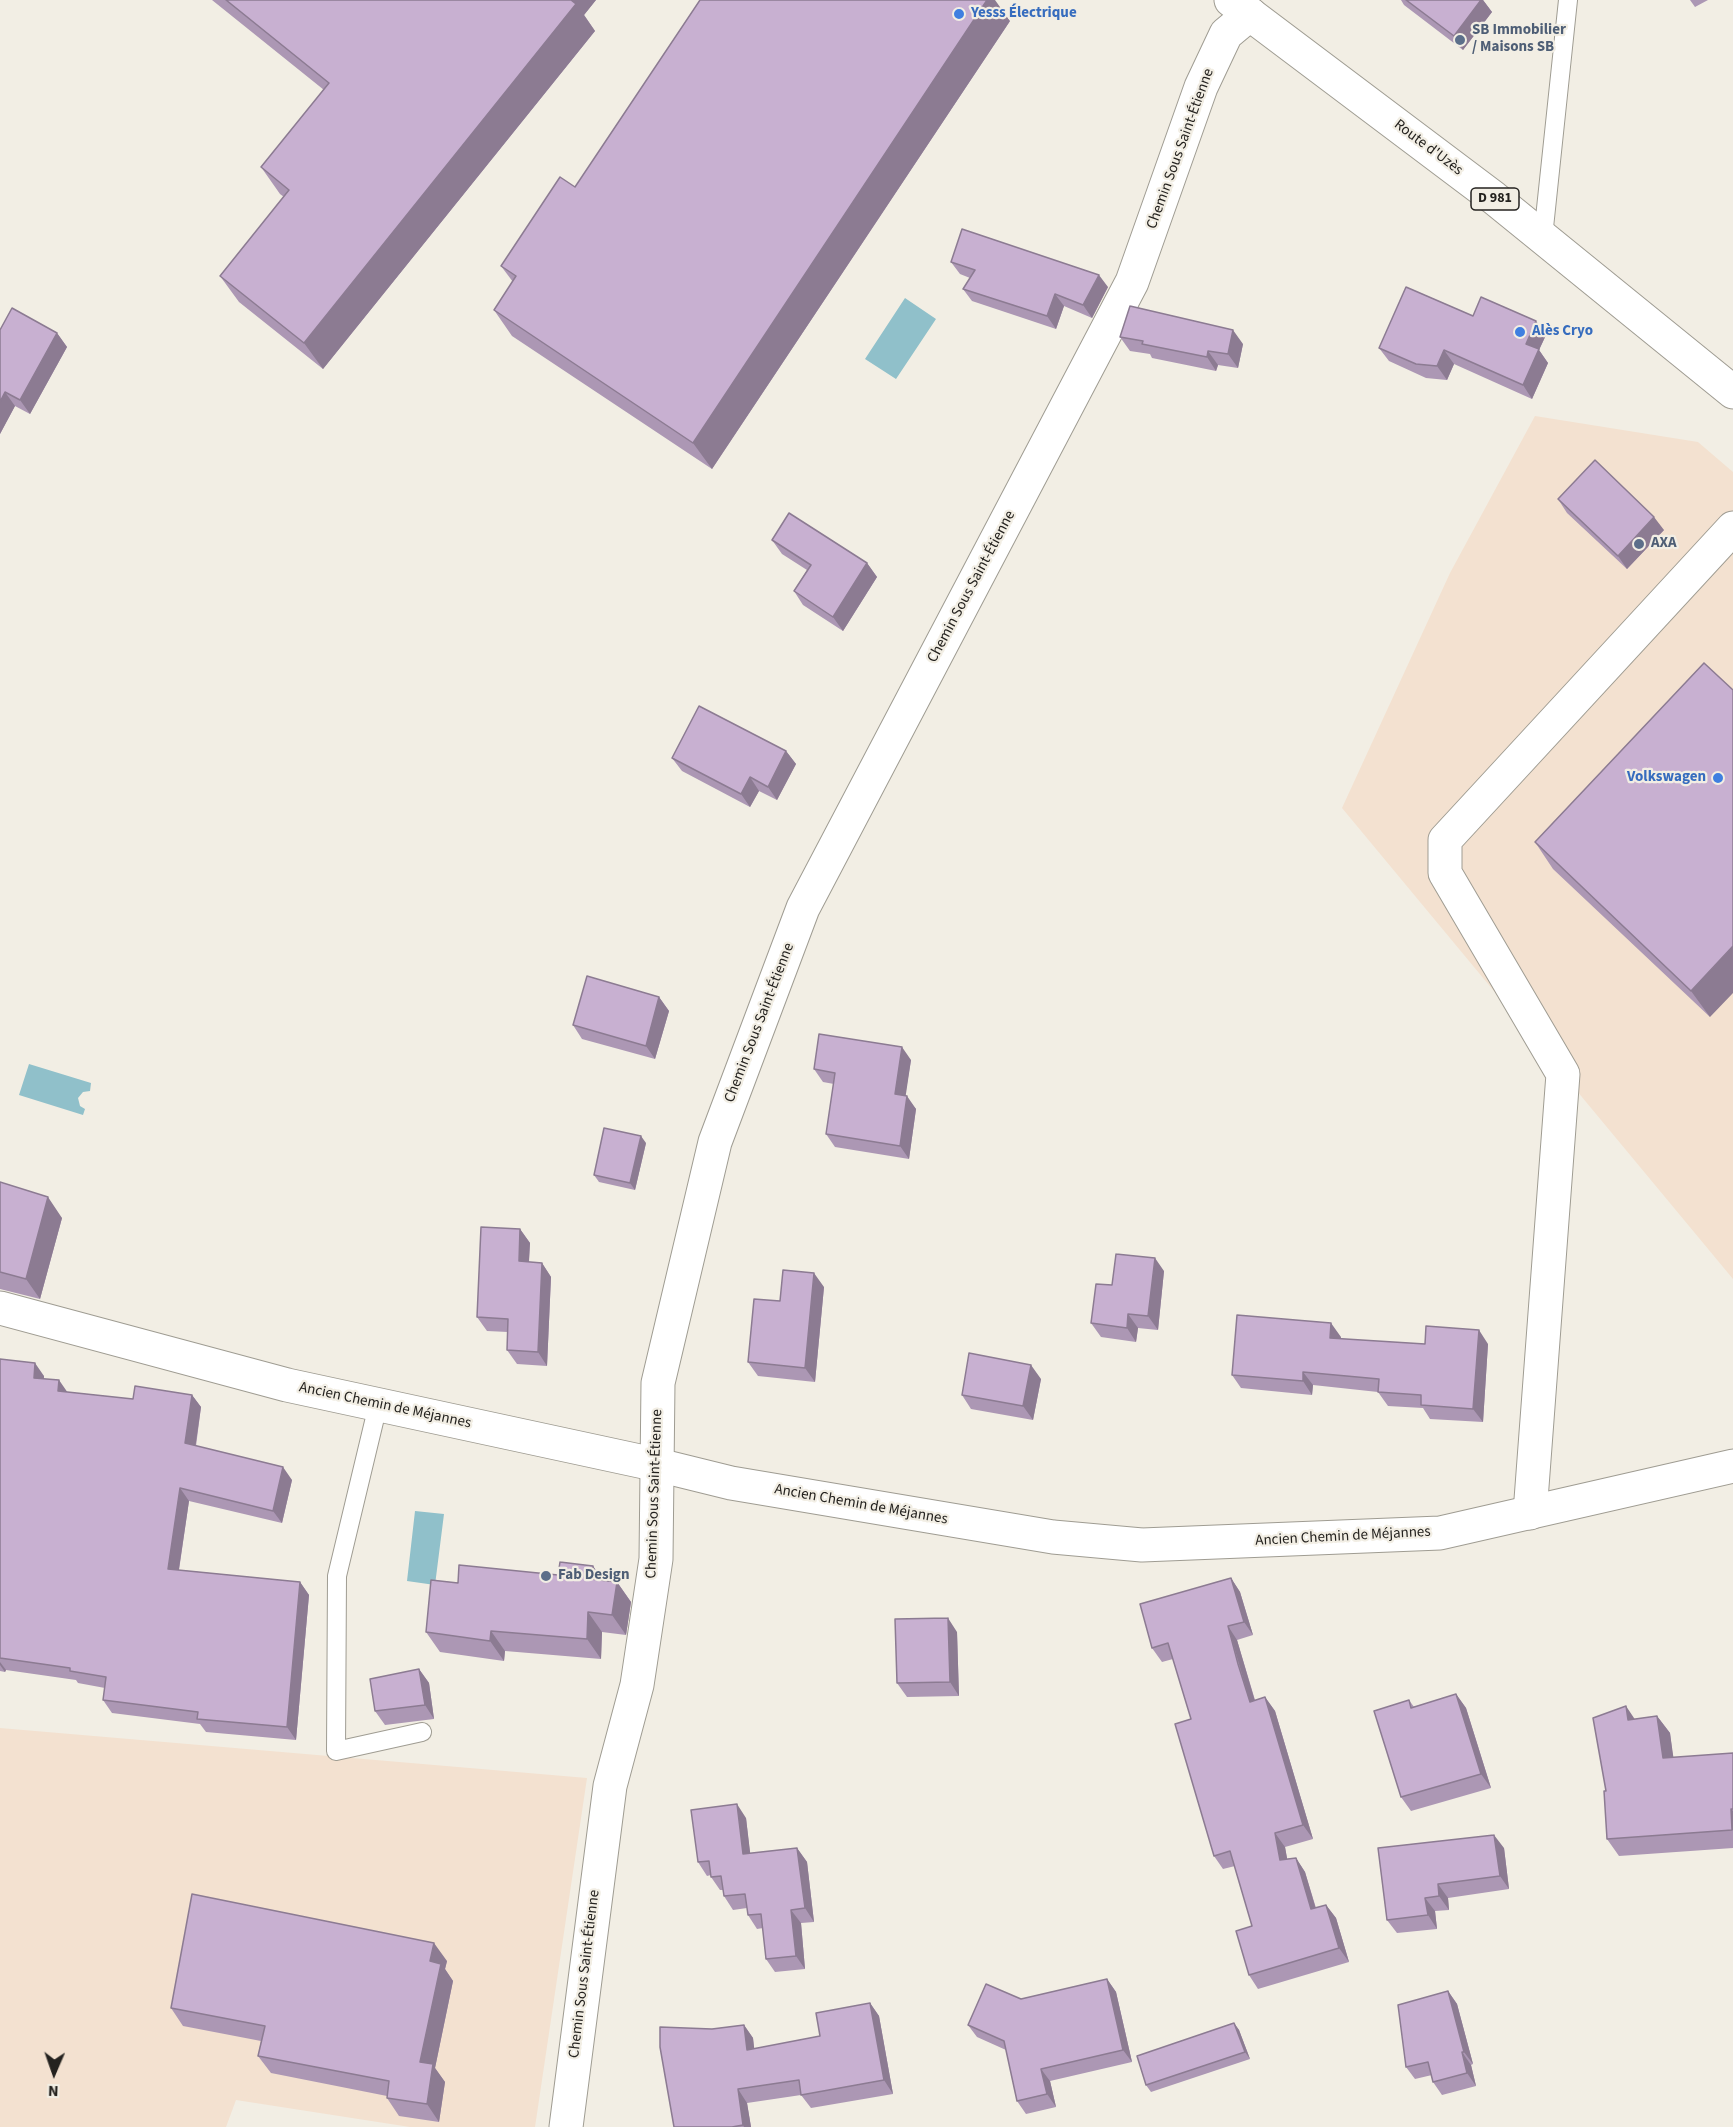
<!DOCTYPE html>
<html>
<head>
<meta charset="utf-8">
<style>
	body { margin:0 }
	#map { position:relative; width:1733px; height:2127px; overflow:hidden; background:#f2eee4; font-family:"Source Sans 3",sans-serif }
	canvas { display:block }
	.north { position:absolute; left:24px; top:2043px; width:60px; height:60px; -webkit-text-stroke:4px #f2eee4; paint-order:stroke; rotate:182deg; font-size:16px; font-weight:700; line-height:24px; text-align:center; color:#24221f }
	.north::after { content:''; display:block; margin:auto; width:21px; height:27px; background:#24221f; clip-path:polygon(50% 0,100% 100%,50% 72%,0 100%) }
</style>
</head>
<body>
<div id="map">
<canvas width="1733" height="2127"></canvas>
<div class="north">N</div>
</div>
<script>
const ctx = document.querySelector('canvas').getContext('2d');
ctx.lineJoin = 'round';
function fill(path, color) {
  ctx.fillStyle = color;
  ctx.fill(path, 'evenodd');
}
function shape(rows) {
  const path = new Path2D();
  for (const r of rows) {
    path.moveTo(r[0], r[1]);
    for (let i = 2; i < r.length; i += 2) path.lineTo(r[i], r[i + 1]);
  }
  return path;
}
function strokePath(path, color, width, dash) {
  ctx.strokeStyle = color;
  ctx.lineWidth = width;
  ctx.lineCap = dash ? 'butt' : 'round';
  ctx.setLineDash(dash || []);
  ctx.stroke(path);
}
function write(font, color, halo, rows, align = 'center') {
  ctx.font = font + ' "Source Sans 3",sans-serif';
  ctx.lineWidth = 4.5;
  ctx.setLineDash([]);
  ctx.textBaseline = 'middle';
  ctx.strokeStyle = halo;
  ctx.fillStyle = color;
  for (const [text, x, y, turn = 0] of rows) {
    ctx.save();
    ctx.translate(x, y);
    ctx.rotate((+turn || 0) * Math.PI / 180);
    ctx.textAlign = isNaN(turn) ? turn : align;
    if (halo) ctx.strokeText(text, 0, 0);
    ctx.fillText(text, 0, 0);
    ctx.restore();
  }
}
const commercial = shape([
	[1535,416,1698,442,1733,472,1733,1279,1342,808,1450,573],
	[0,1728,587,1778,535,2127,410,2127,236,2100,226,2127,0,2127]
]);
const water = shape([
	[905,298,936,319,896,379,865,359],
	[29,1064,91,1083,90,1091,83,1092,78,1098,80,1106,85,1109,83,1115,19,1095],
	[415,1511,444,1514,435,1585,407,1581]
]);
const lane = shape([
	[1543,237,1568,0],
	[378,1405,337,1576,336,1751,422,1732]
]);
const street = shape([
	[1530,1513,1563,1074,1445,873,1445,840,1733,528],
	[566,2127,610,1786,637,1685,656,1559,658,1383,715,1142,803,908,1132,282,1201,87,1226,34,1250,14]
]);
const secondary = shape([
	[0,1308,287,1385,658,1465,731,1483,1053,1537,1142,1545,1440,1533,1733,1466]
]);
const primary = shape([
	[1231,0,1494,198,1733,392]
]);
const wall = shape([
	[212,0,596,0,584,15,595,31,323,369,239,302,220,276,284,197,280,194,261,167,324,90],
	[1401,0,1483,0,1492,12,1463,50,1404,5],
	[1690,0,1708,0,1695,7],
	[1010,21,712,469,512,336,494,310,513,282,501,266,575,187],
	[951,262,1108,287,1092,318,1064,306,1056,329,972,301,963,289,970,278,960,274],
	[1473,316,1546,335,1539,350,1548,363,1532,399,1454,364,1447,380,1426,378,1389,361,1379,348],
	[0,330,57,333,67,347,30,414,15,406,0,434],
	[1120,337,1243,344,1238,368,1218,365,1216,371,1152,358,1150,354,1130,351],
	[1558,499,1664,530,1627,569,1567,513],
	[772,540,867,563,877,577,843,631,803,605,794,591,807,570,782,554],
	[1704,663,1710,1017,1553,869,1535,842],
	[786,751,796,764,777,800,759,791,750,807,682,771,672,758],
	[659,997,669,1011,655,1059,582,1039,573,1025],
	[911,1060,905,1096,916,1109,909,1159,835,1147,826,1134,834,1084,823,1082,814,1069],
	[646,1143,635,1190,599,1182,594,1175],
	[0,1182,62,1218,40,1299,0,1289],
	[520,1229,530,1243,529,1262,542,1263,551,1277,547,1366,517,1364,507,1350,508,1332,487,1331,477,1317],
	[1164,1271,1158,1330,1138,1328,1136,1342,1101,1337,1091,1323,1112,1285],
	[824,1287,815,1382,758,1376,748,1362,780,1301],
	[1341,1337,1340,1339,1425,1344,1488,1344,1483,1422,1430,1419,1423,1408,1388,1406,1378,1392,1313,1385,1312,1395,1241,1388,1232,1375],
	[0,1359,44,1376,44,1379,67,1392,133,1399,192,1395,201,1407,196,1446,292,1480,282,1523,189,1501,179,1570,300,1582,309,1595,296,1740,206,1732,200,1724,112,1713,103,1700,105,1688,78,1683,76,1680,6,1670,5,1672,0,1671],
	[1041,1379,1033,1420,971,1409,962,1395],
	[593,1566,603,1581,617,1582,631,1602,626,1635,602,1632,601,1659,505,1651,504,1661,440,1652,426,1632,458,1583,558,1575],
	[1231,1578,1240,1592,1253,1635,1237,1640,1255,1700,1265,1697,1275,1711,1313,1839,1285,1847,1287,1859,1296,1858,1305,1872,1316,1908,1326,1905,1336,1918,1349,1962,1258,1989,1249,1975,1252,1926,1235,1866,1223,1869,1214,1856,1191,1719,1173,1659,1162,1662,1152,1648],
	[957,1632,959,1696,907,1697,897,1683],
	[419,1669,429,1683,434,1719,385,1725,375,1711],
	[1456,1694,1466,1708,1491,1788,1411,1811,1401,1797,1409,1700,1414,1707],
	[1657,1716,1670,1733,1673,1758,1733,1753,1733,1848,1619,1856,1607,1839,1606,1791,1635,1719],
	[746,1818,750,1854,797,1848,807,1862,814,1922,801,1923,805,1969,775,1972,766,1959,763,1928,757,1929,748,1915,747,1908,733,1910,724,1896,723,1890,720,1890,711,1877,711,1875,707,1876,698,1862],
	[1378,1848,1504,1848,1509,1889,1448,1898,1449,1910,1435,1911,1437,1929,1397,1933,1387,1920],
	[447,1961,445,1969,453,1981,435,2068,445,2082,439,2122,399,2116,387,2098,387,2096,271,2073,258,2056,261,2041,183,2026,171,2008],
	[1107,1979,1116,1992,1132,2062,1050,2081,1056,2107,1026,2114,1017,2101,1006,2050,977,2037,968,2025,1021,1999],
	[1448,1991,1457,2004,1473,2064,1471,2065,1476,2086,1442,2095,1433,2082,1432,2075,1415,2079,1406,2067],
	[870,2003,879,2016,893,2094,811,2108,801,2095,747,2103,751,2127,674,2127,712,2029,744,2025,753,2038,754,2049,820,2036],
	[1234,2023,1239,2030,1250,2059,1151,2092,1146,2085]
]);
const shadedWall = shape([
	[567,0,596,0,584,15,595,31,323,369,304,343],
	[987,0,995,0,1010,21,712,469,693,443],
	[1481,0,1483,0,1492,12,1463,50,1454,36],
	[1099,275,1108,287,1092,318,1083,305],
	[1055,294,1064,306,1056,329,1047,316],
	[1536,321,1546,335,1539,350,1548,363,1532,399,1523,385,1526,344],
	[1233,330,1243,344,1238,368,1228,354],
	[57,333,67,347,30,414,20,400],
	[1444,350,1454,364,1447,380,1437,366],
	[1208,351,1218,365,1216,371,1207,357],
	[5,392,15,406,0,434,0,402],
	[1654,517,1664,530,1627,569,1618,556],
	[867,563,877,577,843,631,833,617],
	[786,751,796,764,777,800,768,787],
	[750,777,759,791,750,807,741,794],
	[1733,946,1733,993,1710,1017,1691,991],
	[659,997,669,1011,655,1059,646,1046],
	[902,1047,911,1060,904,1107,895,1094],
	[907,1096,916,1109,909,1159,900,1146],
	[641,1136,646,1143,635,1190,630,1183],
	[48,1197,62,1218,40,1299,26,1279],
	[520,1229,530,1243,528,1275,519,1261],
	[1155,1258,1164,1271,1158,1330,1148,1316],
	[542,1263,551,1277,547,1366,538,1352],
	[814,1273,824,1287,815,1382,805,1368],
	[1128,1314,1138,1328,1136,1342,1127,1328],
	[1331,1323,1341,1337,1339,1352,1330,1338],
	[1479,1330,1488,1344,1483,1422,1473,1409],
	[35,1363,44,1376,43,1391,34,1378],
	[1031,1365,1041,1379,1033,1420,1023,1406],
	[1303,1372,1313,1385,1312,1395,1303,1381],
	[59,1380,68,1393,58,1391],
	[192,1395,201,1407,194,1456,185,1443],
	[283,1467,292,1480,282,1523,273,1511],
	[180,1488,189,1501,177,1582,168,1569],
	[593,1566,607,1586,591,1579],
	[1231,1578,1240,1592,1253,1635,1244,1622],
	[300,1582,309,1595,296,1740,287,1727],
	[617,1582,631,1602,626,1635,612,1615],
	[588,1612,602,1632,601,1659,587,1639],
	[948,1618,957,1632,959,1696,950,1682],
	[1228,1626,1237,1640,1259,1715,1250,1702],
	[491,1631,505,1651,504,1661,490,1641],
	[0,1662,6,1670,5,1672,0,1665],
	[419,1669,429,1683,434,1719,425,1705],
	[1456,1694,1466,1708,1491,1788,1481,1774],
	[1265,1697,1275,1711,1313,1839,1303,1825],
	[1626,1706,1638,1724,1628,1720],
	[1657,1716,1670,1733,1676,1776,1663,1758],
	[737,1804,746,1818,752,1868,743,1854],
	[1731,1809,1733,1811,1733,1830,1732,1830],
	[1275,1833,1285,1847,1290,1874,1280,1860],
	[1494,1835,1504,1848,1509,1889,1500,1876],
	[797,1848,807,1862,814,1922,805,1908],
	[1296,1858,1305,1872,1320,1923,1311,1909],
	[1438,1884,1448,1898,1449,1910,1439,1896],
	[1425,1898,1435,1911,1437,1929,1428,1915],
	[1326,1905,1336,1918,1349,1962,1339,1948],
	[791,1910,801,1923,805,1969,796,1956],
	[434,1943,447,1961,445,1969,453,1981,435,2068,445,2082,439,2122,427,2104,420,2062,430,1961],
	[1107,1979,1116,1992,1132,2062,1123,2050],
	[1448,1991,1457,2004,1473,2064,1464,2052],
	[870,2003,879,2016,893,2094,884,2080],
	[1234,2023,1239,2030,1250,2059,1245,2052],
	[744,2025,753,2038,756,2064,747,2050],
	[1462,2052,1471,2065,1476,2086,1467,2073],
	[1041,2069,1050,2081,1056,2107,1047,2094],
	[738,2089,747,2103,751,2127,744,2127,743,2125]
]);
const building = shape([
	[226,0,571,0,576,4,304,343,220,276,289,190,261,167,329,83,226,0],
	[700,0,987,0,693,443,494,310,516,276,501,266,560,177,575,187,700,0],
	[1406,0,1481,0,1454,36,1406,0],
	[962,229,1099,275,1083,305,1055,294,1047,316,963,289,975,270,951,262,962,229],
	[1406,287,1473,316,1481,297,1536,321,1526,344,1539,349,1523,385,1444,350,1437,366,1416,364,1379,348,1406,287],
	[1130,306,1233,330,1228,354,1208,351,1207,357,1142,344,1143,341,1120,337,1130,306],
	[12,308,57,333,20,400,5,392,0,402,0,330,12,308],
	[1595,460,1654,517,1618,556,1558,499,1595,460],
	[789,513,867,563,833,617,794,591,811,565,772,540,789,513],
	[1704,663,1733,690,1733,946,1691,991,1535,842,1704,663],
	[699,706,786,751,768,787,750,777,741,794,672,758,699,706],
	[587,976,659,997,646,1046,573,1025,587,976],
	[819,1034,902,1047,895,1094,907,1096,900,1146,826,1134,835,1073,814,1069,819,1034],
	[604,1128,641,1136,630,1183,594,1175,604,1128],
	[0,1182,48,1197,26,1279,0,1272,0,1182],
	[481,1227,520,1229,519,1261,542,1263,538,1352,507,1350,508,1319,477,1317,481,1227],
	[1116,1254,1155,1258,1148,1316,1128,1314,1127,1328,1091,1323,1096,1284,1112,1285,1116,1254],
	[783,1270,814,1273,805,1368,748,1362,754,1299,780,1301,783,1270],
	[1237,1315,1331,1323,1330,1338,1425,1344,1426,1326,1479,1330,1473,1409,1421,1405,1421,1395,1378,1392,1379,1379,1303,1372,1303,1381,1232,1375,1237,1315],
	[969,1353,1031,1365,1023,1406,962,1395,969,1353],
	[0,1359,35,1363,34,1378,59,1380,58,1391,133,1399,135,1386,192,1395,185,1443,283,1467,273,1511,180,1488,168,1569,300,1582,287,1727,197,1719,198,1712,103,1700,106,1677,70,1671,70,1668,0,1658,0,1359],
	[560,1562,593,1566,591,1579,617,1582,612,1615,588,1612,587,1639,491,1631,490,1641,426,1632,431,1580,458,1583,459,1565,558,1575,560,1562],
	[1231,1578,1244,1622,1228,1626,1238,1664,1250,1702,1265,1697,1303,1825,1275,1833,1280,1860,1296,1858,1311,1909,1326,1905,1339,1948,1249,1975,1236,1931,1252,1926,1230,1851,1214,1856,1175,1724,1191,1719,1168,1643,1152,1648,1140,1604,1231,1578],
	[948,1618,950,1682,897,1683,895,1619,948,1618],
	[419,1669,425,1705,375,1711,370,1679,419,1669],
	[1456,1694,1481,1774,1401,1797,1374,1711,1409,1700,1411,1708,1456,1694],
	[1626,1706,1628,1720,1657,1716,1663,1758,1733,1753,1733,1809,1731,1809,1732,1830,1607,1839,1604,1791,1606,1791,1593,1718,1626,1706],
	[737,1804,743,1854,797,1848,805,1908,791,1910,796,1956,766,1959,761,1914,748,1915,745,1894,724,1896,721,1876,711,1877,709,1861,698,1862,691,1810,737,1804],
	[1494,1835,1500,1876,1438,1884,1439,1896,1425,1898,1428,1915,1387,1920,1378,1848,1494,1835],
	[192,1894,434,1943,430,1961,441,1964,420,2062,433,2064,427,2104,387,2098,389,2081,258,2056,265,2026,171,2008,192,1894],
	[1107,1979,1123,2050,1041,2069,1047,2094,1017,2101,1004,2041,968,2025,986,1984,1021,1999,1107,1979],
	[1448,1991,1464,2052,1462,2052,1467,2073,1433,2082,1428,2062,1406,2067,1398,2005,1448,1991],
	[870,2003,884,2080,801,2095,799,2080,738,2089,743,2125,732,2127,674,2127,660,2047,660,2027,712,2029,744,2025,747,2050,820,2036,816,2013,870,2003],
	[1234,2023,1245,2052,1146,2085,1137,2056,1234,2023]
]);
const markers = [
	[959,14,6,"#3f7fe0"],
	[1460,40,6,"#5c6f8a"],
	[1520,332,6,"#3f7fe0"],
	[1639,544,6,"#5c6f8a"],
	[1718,778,6,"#3f7fe0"],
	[546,1576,6,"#5c6f8a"]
];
const shields = [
	[1495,199,48]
];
const shieldNames = [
	["D 981",1495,199]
];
const shopNames = [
	["Yesss Électrique",971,14],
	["Alès Cryo",1532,332],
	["Volkswagen",1706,778,"right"]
];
const serviceNames = [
	["SB Immobilier",1472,31],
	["/ Maisons SB",1472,48],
	["AXA",1651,544],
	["Fab Design",558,1576]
];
const streetNames = [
	["Route d'Uzès",1428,148,37],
	["Chemin Sous Saint-Étienne",1181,149,-70],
	["Chemin Sous Saint-Étienne",972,587,-62],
	["Chemin Sous Saint-Étienne",760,1023,-69],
	["Ancien Chemin de Méjannes",385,1406,12],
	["Chemin Sous Saint-Étienne",655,1494,-88],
	["Ancien Chemin de Méjannes",861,1505,10],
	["Ancien Chemin de Méjannes",1343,1537,-3],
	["Chemin Sous Saint-Étienne",585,1974,-83]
];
fill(commercial, '#f3e1d0');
fill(water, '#90c0ca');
strokePath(lane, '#9f9c92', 20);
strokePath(street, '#9f9c92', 35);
strokePath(secondary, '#9f9c92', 35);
strokePath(primary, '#9f9c92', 35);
strokePath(lane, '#fff', 18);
strokePath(street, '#fff', 33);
strokePath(secondary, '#fff', 33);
strokePath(primary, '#fff', 33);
fill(wall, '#ac97b4');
fill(shadedWall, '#8c7b92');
fill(building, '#c8b0d1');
strokePath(building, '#8c7b92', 1.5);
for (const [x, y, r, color] of markers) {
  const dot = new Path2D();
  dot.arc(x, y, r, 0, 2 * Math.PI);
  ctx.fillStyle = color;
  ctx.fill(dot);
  strokePath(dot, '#f2eee4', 2);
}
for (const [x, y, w] of shields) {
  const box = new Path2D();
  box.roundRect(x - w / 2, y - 11, w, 22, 4.5);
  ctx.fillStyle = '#f2eee4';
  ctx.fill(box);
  strokePath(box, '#24221f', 1.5);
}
write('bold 14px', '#24221f', null, shieldNames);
write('bold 15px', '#366cbe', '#f2eee4', shopNames, 'left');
write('bold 15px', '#4e5e75', '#f2eee4', serviceNames, 'left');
write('15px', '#24221f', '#f2eee4', streetNames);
</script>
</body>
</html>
